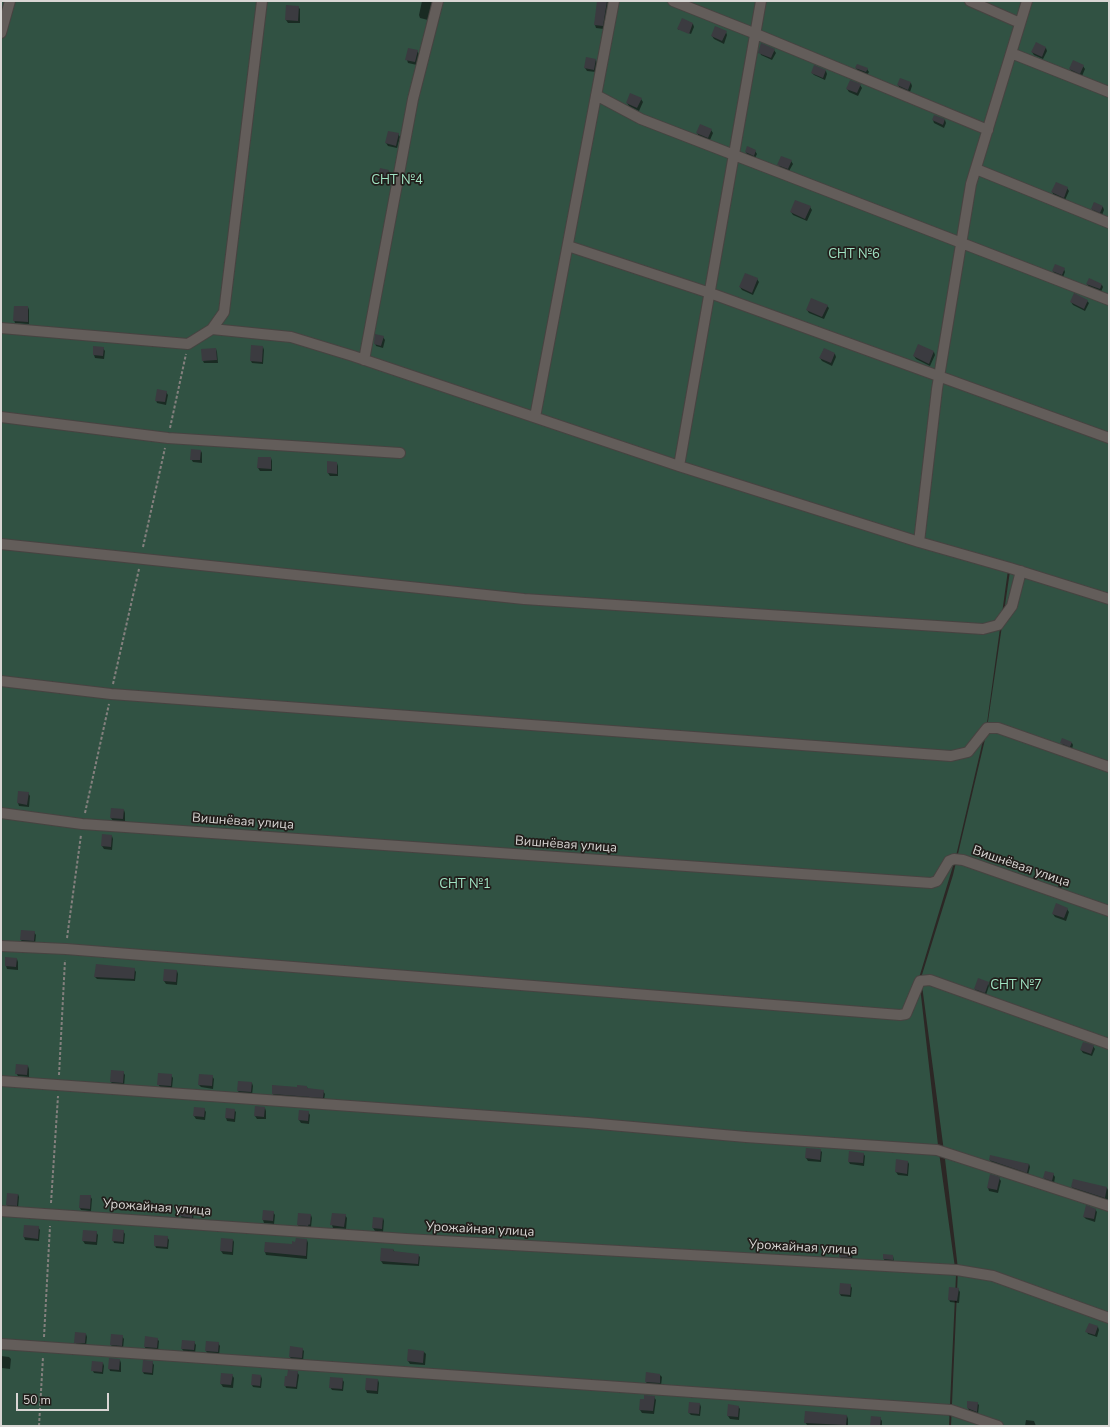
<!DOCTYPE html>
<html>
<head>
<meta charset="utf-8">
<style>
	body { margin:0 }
	#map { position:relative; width:1110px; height:1427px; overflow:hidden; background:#2c2725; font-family:"Nunito Sans",sans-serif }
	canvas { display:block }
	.frame { position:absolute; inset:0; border:2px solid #d9d6d4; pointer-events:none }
	.scale { position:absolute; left:16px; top:1393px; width:93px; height:18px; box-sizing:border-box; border:2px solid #d9d6d4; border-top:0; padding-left:5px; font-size:12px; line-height:14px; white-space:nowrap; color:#d9d6d4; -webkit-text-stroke:3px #221e1b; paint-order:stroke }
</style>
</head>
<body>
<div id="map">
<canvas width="1110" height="1427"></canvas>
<div class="frame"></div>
<div class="scale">50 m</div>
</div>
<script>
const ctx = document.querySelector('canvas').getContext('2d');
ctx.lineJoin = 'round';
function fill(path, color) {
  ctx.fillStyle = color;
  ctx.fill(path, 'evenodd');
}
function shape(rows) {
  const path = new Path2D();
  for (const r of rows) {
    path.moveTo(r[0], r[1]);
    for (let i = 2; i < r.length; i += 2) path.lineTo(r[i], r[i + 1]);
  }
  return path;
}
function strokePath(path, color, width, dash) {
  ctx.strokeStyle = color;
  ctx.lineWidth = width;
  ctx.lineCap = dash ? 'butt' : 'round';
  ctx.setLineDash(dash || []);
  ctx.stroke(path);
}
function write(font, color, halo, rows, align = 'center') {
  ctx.font = font + ' "Nunito Sans",sans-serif';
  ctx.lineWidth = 3.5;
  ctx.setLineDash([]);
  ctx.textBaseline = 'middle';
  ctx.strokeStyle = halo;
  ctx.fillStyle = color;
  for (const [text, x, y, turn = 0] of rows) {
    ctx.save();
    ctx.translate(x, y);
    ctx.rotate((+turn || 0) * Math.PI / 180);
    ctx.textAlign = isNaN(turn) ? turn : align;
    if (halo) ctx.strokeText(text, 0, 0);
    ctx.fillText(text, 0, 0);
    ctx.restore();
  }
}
const green = shape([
	[1,1,1109,1,1109,1426,951,1426,958,1269,945,1159,921,978,953,875,986,735,1010,571,1008,570,987,723,956,856,919,978,938,1145,956,1275,949,1426,1,1426]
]);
const shadow = shape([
	[422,1,433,1,428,20,420,18,419,15],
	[598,1,608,1,604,29,596,28,595,25],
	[298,7,300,9,300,23,288,23,286,20],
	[682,20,693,24,694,27,691,34,679,29,679,30,678,29],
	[726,32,727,35,724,44,714,39,712,36],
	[1046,48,1047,51,1043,59,1034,55,1032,52],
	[774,50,776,53,772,60,761,55,760,52],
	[417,51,419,54,417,65,408,63,407,60],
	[596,60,597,63,596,72,587,71,585,68],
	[815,66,826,71,827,74,825,80,814,75,812,73],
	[1083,66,1085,69,1082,76,1072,72,1070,69],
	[856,68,867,69,869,72,867,75,858,71],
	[901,79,911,83,912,86,910,92,900,88,898,85],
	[860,85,862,88,858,96,849,92,847,89],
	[641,99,643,102,639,111,629,106,627,103],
	[935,116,945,120,946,123,944,128,934,123,933,120],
	[711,130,713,133,710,140,699,136,697,133],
	[398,134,400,137,397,148,388,146,386,143],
	[755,151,757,154,755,158,747,155,746,152],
	[791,161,793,164,789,171,780,168,779,165],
	[389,171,390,174,388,184,380,182,378,179],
	[1067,188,1069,191,1065,200,1054,195,1052,192],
	[1094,203,1103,207,1104,210,1102,215,1094,211,1092,209],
	[810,207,812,210,807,221,793,215,791,212],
	[1064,269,1065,272,1063,277,1055,274,1053,271],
	[757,279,759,282,753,295,742,290,740,287],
	[1087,284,1102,285,1103,287,1101,292,1089,287],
	[1087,301,1089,303,1085,311,1073,305,1071,302],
	[827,306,829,308,824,319,809,313,807,310],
	[28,307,29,310,29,324,15,323,14,320],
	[383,337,385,340,383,348,376,346,375,343],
	[263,347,264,350,263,364,252,363,251,361],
	[103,348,105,351,104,359,95,358,94,355],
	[216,349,217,352,218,363,204,363,203,361],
	[824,349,835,354,836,357,832,366,822,361,820,358],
	[934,352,935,355,930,366,916,359,914,356],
	[166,392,168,395,166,405,157,403,156,400],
	[201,451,202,453,202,463,193,462,191,459],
	[271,458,272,461,272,471,260,471,258,468],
	[328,462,337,463,338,466,338,476,330,476,328,473],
	[1062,743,1072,743,1073,745,1072,749,1063,746],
	[19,792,28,793,30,796,29,807,19,806,18,803],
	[124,810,125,813,125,822,113,821,111,818],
	[112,836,113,839,112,850,104,849,102,846],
	[1067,909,1069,912,1066,921,1055,917,1053,914],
	[22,931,34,932,36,935,35,944,23,943,21,940],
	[17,959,18,962,18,970,7,969,6,966],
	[134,969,136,972,135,981,97,979,95,977],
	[165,970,177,971,178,974,177,985,166,984,164,981],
	[988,983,989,986,986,995,977,992,975,989],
	[1093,1046,1095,1049,1092,1056,1083,1053,1081,1050],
	[28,1066,29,1069,29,1077,18,1076,16,1073],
	[123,1072,125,1075,124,1086,113,1085,111,1082],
	[171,1075,173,1078,172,1088,160,1087,158,1084],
	[212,1076,214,1079,213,1089,201,1087,199,1085],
	[239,1082,252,1083,253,1086,252,1095,240,1094,238,1091],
	[307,1087,308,1089,323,1091,325,1094,324,1100,274,1096,273,1094],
	[265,1108,266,1111,266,1119,257,1119,255,1116],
	[204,1109,206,1112,205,1120,196,1119,194,1116],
	[227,1109,234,1110,236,1112,235,1122,227,1121,226,1118],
	[300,1111,308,1112,310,1115,309,1124,301,1123,299,1120],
	[820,1150,822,1152,821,1162,808,1161,806,1158],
	[863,1153,865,1156,864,1166,850,1164,849,1162],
	[990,1160,1029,1164,1030,1167,1028,1175,992,1163],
	[908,1162,909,1164,908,1176,898,1175,896,1172],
	[1053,1174,1055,1177,1054,1183,1046,1180,1044,1178],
	[999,1178,1001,1181,998,1193,989,1191,988,1188],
	[1072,1187,1107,1188,1109,1192,1109,1201,1073,1189],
	[18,1194,19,1197,18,1208,8,1207,7,1205],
	[90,1196,92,1199,91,1211,81,1210,80,1208],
	[192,1208,194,1211,193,1220,182,1219,181,1216],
	[1095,1209,1097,1212,1095,1222,1086,1219,1084,1217],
	[273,1212,275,1215,274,1224,264,1223,263,1220],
	[311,1215,312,1218,311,1227,310,1227,310,1228,299,1228,298,1225],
	[345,1215,347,1218,346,1229,333,1228,332,1225],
	[383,1218,384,1221,383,1232,375,1231,373,1228],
	[25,1226,38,1227,40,1230,39,1241,25,1240,24,1237],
	[123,1231,125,1234,124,1244,114,1243,113,1240],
	[96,1232,98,1235,97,1245,85,1244,83,1241],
	[167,1237,169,1240,168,1249,156,1248,155,1245],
	[233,1240,234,1242,233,1255,223,1254,221,1251],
	[307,1240,308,1243,307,1259,266,1255,265,1252,293,1245,296,1243],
	[393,1250,395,1252,418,1255,420,1257,419,1266,383,1264,381,1261],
	[852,1250,853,1253,852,1260,842,1259,840,1257],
	[884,1256,893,1256,894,1262,885,1262,884,1259],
	[850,1285,852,1288,851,1297,841,1296,840,1294],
	[958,1289,960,1292,959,1303,950,1302,949,1299],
	[1098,1327,1099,1330,1097,1337,1088,1334,1087,1332],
	[86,1334,87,1337,86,1346,77,1345,75,1342],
	[122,1336,124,1339,123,1348,113,1348,111,1345],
	[146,1337,157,1339,159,1341,158,1351,146,1350,145,1347],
	[194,1342,196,1345,195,1353,184,1352,182,1349],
	[218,1343,220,1346,219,1355,208,1354,206,1351],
	[291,1347,302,1349,304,1351,303,1361,292,1360,290,1357],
	[424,1352,426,1354,425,1365,410,1364,408,1361],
	[1,1356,9,1357,11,1359,10,1369,2,1368],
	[120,1360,121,1363,121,1372,110,1371,109,1368],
	[152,1362,154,1365,153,1375,144,1374,143,1372],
	[103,1363,104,1366,103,1374,94,1373,93,1371],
	[297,1372,299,1375,297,1389,286,1388,285,1385],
	[222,1375,232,1375,234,1378,233,1388,223,1387,221,1384],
	[660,1375,662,1377,661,1386,648,1385,646,1382],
	[261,1376,262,1379,261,1388,253,1387,252,1385],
	[342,1379,344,1382,343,1391,332,1390,330,1387],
	[378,1380,379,1383,378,1394,367,1393,366,1390],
	[654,1397,656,1400,654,1414,642,1413,640,1410,644,1400],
	[977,1403,979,1405,978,1414,969,1411,968,1408],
	[700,1404,701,1407,700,1416,691,1415,689,1413],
	[738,1406,740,1409,739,1420,730,1419,728,1416],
	[847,1416,848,1419,848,1426,814,1426,807,1425,805,1422],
	[880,1418,882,1421,882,1426,871,1426],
	[1026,1420,1034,1421,1036,1426,1025,1426]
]);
const building = shape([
	[597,1,607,1,603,26,594,25],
	[286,5,299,6,298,21,285,20],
	[682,18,693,23,689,34,677,29],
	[715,26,727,31,722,41,711,36],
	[1036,42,1046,47,1042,57,1031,52],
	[761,43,775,49,771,58,758,53],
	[408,48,418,50,415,62,405,60],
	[586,57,596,59,594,70,584,68],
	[1073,60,1084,65,1080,74,1069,69],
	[857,64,868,68,866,72,855,68],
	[814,65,826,70,823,78,811,73],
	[900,78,911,82,908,90,897,85],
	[850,80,861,84,857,93,846,89],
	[630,93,642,98,637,108,626,103],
	[934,115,945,119,943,125,932,120],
	[700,124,712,129,708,138,696,133],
	[388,131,399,133,396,146,385,143],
	[747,146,756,150,754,156,745,152],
	[781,156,792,160,788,169,777,165],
	[380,168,389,170,387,181,377,179],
	[1056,182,1068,187,1064,198,1051,192],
	[795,200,811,206,805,219,790,212],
	[1094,202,1103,206,1100,213,1091,209],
	[1055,264,1065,268,1062,275,1052,271],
	[745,273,758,278,752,293,739,287],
	[1089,278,1102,284,1100,289,1086,284],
	[1074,293,1088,300,1084,309,1070,302],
	[811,298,828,305,822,317,806,310],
	[14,306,28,306,28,322,13,321],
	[375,334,384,336,381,346,374,344],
	[918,344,934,351,929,364,913,356],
	[251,345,263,346,262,362,250,361],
	[93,346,104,347,103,356,93,355],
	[216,348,217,360,202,361,201,349],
	[824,348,835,353,831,363,819,358],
	[157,389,167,391,165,402,155,401],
	[191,449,201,450,200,460,190,460],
	[258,457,271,457,271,469,257,468],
	[327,461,337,462,337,474,327,473],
	[1062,738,1072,742,1070,747,1060,743],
	[18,791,29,792,27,805,17,803],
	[111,808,124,809,123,819,110,818],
	[102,834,112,835,111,847,101,846],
	[1056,903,1068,908,1064,918,1052,914],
	[21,930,35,931,34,941,20,940],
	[5,957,17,958,16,967,5,966],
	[96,964,135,968,134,979,94,977],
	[164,969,177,970,176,982,163,981],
	[978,978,989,982,985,993,974,989],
	[1083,1042,1094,1045,1091,1054,1080,1050],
	[16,1064,28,1065,27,1075,15,1074],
	[111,1070,124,1071,123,1083,110,1082],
	[158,1073,172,1074,171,1086,157,1085],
	[199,1074,213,1075,212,1086,198,1085],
	[238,1081,252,1082,251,1092,237,1091],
	[272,1085,297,1087,297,1085,307,1086,307,1088,324,1090,323,1098,272,1094],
	[255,1106,265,1107,264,1117,254,1116],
	[194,1107,205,1108,204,1117,193,1116],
	[226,1108,235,1109,234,1119,225,1118],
	[299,1110,309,1111,308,1121,298,1120],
	[806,1148,821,1149,820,1160,805,1158],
	[849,1151,864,1153,863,1163,848,1162],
	[990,1155,1029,1164,1027,1173,989,1160],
	[896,1159,908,1161,907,1174,895,1172],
	[1045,1171,1054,1173,1052,1181,1043,1178],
	[990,1174,1000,1177,997,1190,987,1188],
	[1073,1179,1107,1187,1105,1198,1071,1187],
	[7,1193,18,1194,17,1206,6,1205],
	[80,1195,91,1195,90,1209,79,1208],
	[1086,1205,1096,1209,1094,1219,1083,1217],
	[180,1206,193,1207,192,1218,180,1216],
	[263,1210,274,1211,273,1221,262,1220],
	[298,1213,311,1214,310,1225,309,1224,308,1226,297,1225],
	[332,1213,346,1214,344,1227,330,1225],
	[373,1217,383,1218,382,1229,372,1228],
	[24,1225,39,1226,38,1239,23,1237],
	[113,1229,124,1230,123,1242,112,1241],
	[83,1230,97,1231,96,1242,82,1241],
	[154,1235,168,1236,167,1247,154,1246],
	[221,1238,233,1239,232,1252,220,1251],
	[296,1238,307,1239,306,1256,264,1252,265,1242,292,1244,292,1241,295,1242],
	[381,1248,394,1249,393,1251,419,1254,418,1264,380,1261],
	[840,1248,852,1249,851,1258,839,1257],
	[883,1254,893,1255,893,1260,883,1259],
	[840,1283,851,1284,850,1295,839,1294],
	[949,1287,959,1288,957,1301,948,1300],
	[1089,1323,1098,1326,1095,1335,1085,1332],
	[75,1332,86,1333,85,1343,74,1343],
	[111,1334,123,1335,122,1346,110,1345],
	[145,1336,158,1338,157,1348,144,1347],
	[182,1340,195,1341,194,1350,181,1349],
	[206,1341,219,1342,218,1352,205,1351],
	[290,1346,303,1348,302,1358,289,1357],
	[408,1349,424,1351,423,1363,407,1361],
	[109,1358,120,1359,119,1370,108,1369],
	[143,1360,153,1361,152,1373,142,1372],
	[92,1361,103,1362,102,1372,91,1371],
	[288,1370,298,1371,296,1387,284,1386,285,1376,287,1376],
	[646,1372,660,1374,660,1383,645,1382],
	[221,1373,233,1374,231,1385,220,1384],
	[252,1374,261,1375,260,1386,251,1385],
	[330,1377,343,1378,342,1389,329,1388],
	[366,1378,378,1379,377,1391,365,1390],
	[644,1395,655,1396,653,1411,639,1410,640,1399,644,1399],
	[967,1401,978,1402,977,1412,967,1408],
	[689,1402,700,1403,699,1414,688,1413],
	[728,1404,739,1406,738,1417,727,1416],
	[805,1411,847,1415,846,1425,804,1423],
	[871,1416,881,1417,880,1426,870,1426]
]);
const path = shape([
	[170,428,186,354],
	[143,547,165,448],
	[113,684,139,569],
	[85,813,109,704],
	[67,938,81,835],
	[59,1075,65,960],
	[51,1203,58,1096],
	[44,1337,50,1226],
	[39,1426,43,1357]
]);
const minor = shape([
	[673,1,756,34,988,130],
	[970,1,1020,23],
	[1,33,10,1],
	[1011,53,1109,92],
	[596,95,641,119,1109,300],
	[976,169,1109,223],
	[568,246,710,293,1109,438],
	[1,328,188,344,212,329,291,337,353,356,679,466,919,542,1010,568,1109,599],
	[212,329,224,312,262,1],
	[364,360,413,99,438,1],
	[1,417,168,438,400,453],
	[535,417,614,1],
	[679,466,761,1],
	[919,542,937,389,971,184,1027,1],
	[1,544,524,599,983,629,998,625,1012,606,1021,571],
	[1,681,111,694,951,756,968,752,987,728,998,728,1109,767],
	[1,813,82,824,931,883,937,881,949,861,954,859,963,860,1109,911],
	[1,946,66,949,900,1015,906,1014,919,983,920,981,930,980,1109,1044],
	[1,1081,588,1123,746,1137,937,1150,1109,1206],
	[1,1211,406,1239,957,1270,993,1276,1109,1318],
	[1,1344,951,1410,998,1426]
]);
const parkNames = [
	["СНТ №4",397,181],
	["СНТ №6",854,255],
	["СНТ №1",465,885],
	["СНТ №7",1016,986]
];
const streetNames = [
	["Вишнёвая улица",243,822,4],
	["Вишнёвая улица",566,845,4],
	["Вишнёвая улица",1021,867,19],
	["Урожайная улица",157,1208,4],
	["Урожайная улица",480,1230,3],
	["Урожайная улица",803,1248,3]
];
fill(green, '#315243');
fill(shadow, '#0007');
fill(building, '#3b3b40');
strokePath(minor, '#474341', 12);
strokePath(path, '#84807e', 2, [3, 2]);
strokePath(minor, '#635d5a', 10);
write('13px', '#a1e4c4', '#221e1b', parkNames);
write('13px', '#d9d6d4', '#221e1b', streetNames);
</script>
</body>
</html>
